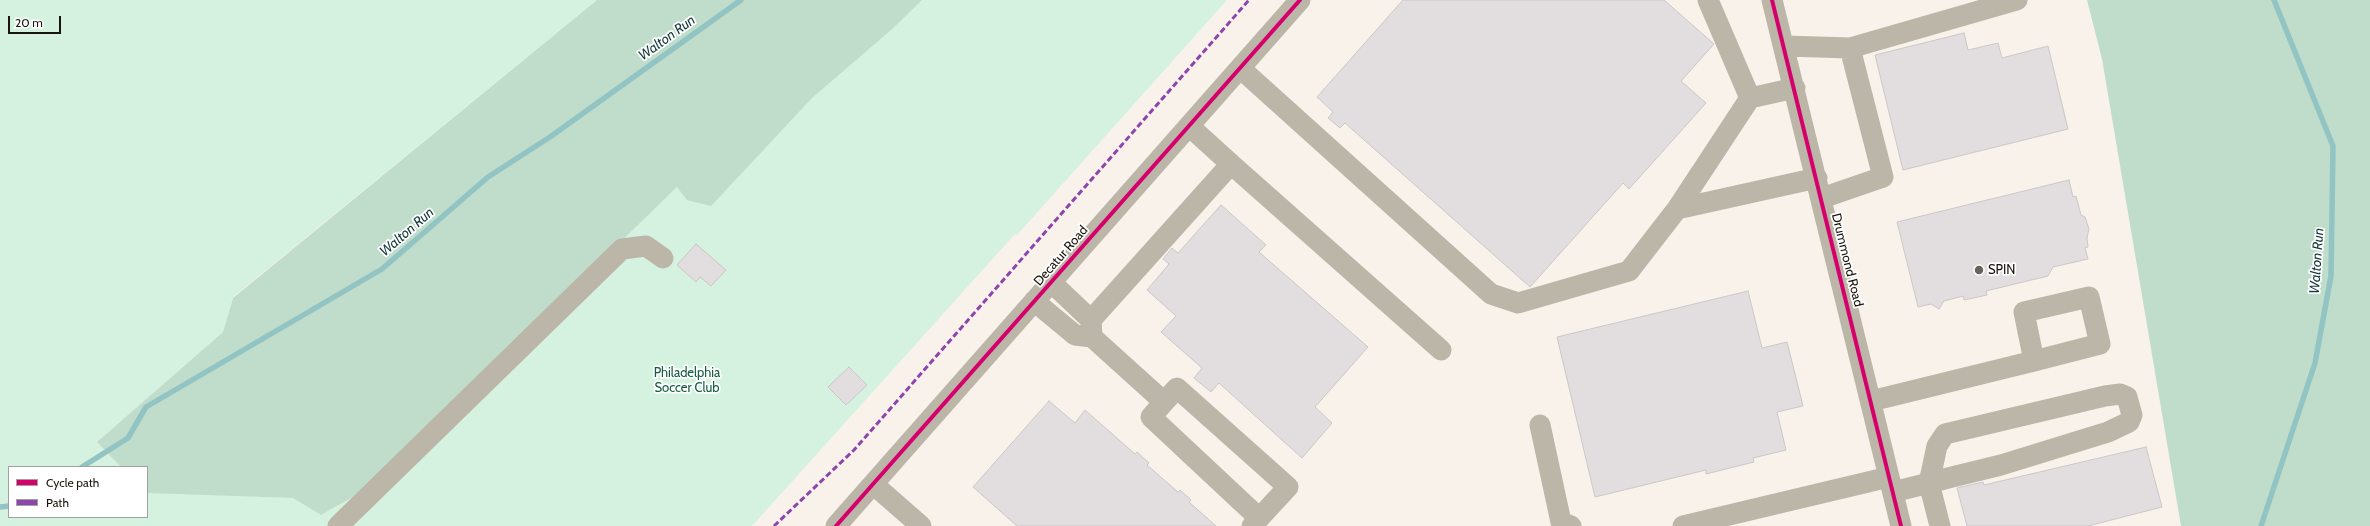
<!DOCTYPE html>
<html>
<head>
<meta charset="utf-8">
<style>
	body { margin:0 }
	#map { position:relative; width:2370px; height:526px; overflow:hidden; background:#f8f2eb; font-family:Cabin,sans-serif }
	canvas { display:block }
	.legend { position:absolute; left:8px; top:466px; width:140px; height:52px; box-sizing:border-box; background:#fff; border:1px solid #a3a19e; margin:0; padding:5px 7px; list-style:none; font-size:12px; color:#19140c }
	.legend li { display:flex; align-items:center; gap:8px; height:20px }
	.legend b { width:20px; border:1px solid #a3a19e }
	.scale { position:absolute; left:8px; top:16px; width:53px; height:18px; box-sizing:border-box; border:2px solid #19140c; border-top:0; padding-left:5px; font-size:12px; line-height:14px; white-space:nowrap; color:#19140c; -webkit-text-stroke:3px #fff; paint-order:stroke }
</style>
</head>
<body>
<div id="map">
<canvas width="2370" height="526"></canvas>
<ul class="legend">
<li><b style="height:5px;background:#d6006c"></b>Cycle path</li>
<li><b style="height:5px;background:#8e44ad"></b>Path</li>
</ul>
<div class="scale">20 m</div>
</div>
<script>
const ctx = document.querySelector('canvas').getContext('2d');
ctx.lineJoin = 'round';
function fill(path, color) {
  ctx.fillStyle = color;
  ctx.fill(path, 'evenodd');
}
function shape(rows) {
  const path = new Path2D();
  for (const r of rows) {
    path.moveTo(r[0], r[1]);
    for (let i = 2; i < r.length; i += 2) path.lineTo(r[i], r[i + 1]);
  }
  return path;
}
function strokePath(path, color, width, dash) {
  ctx.strokeStyle = color;
  ctx.lineWidth = width;
  ctx.lineCap = dash ? 'butt' : 'round';
  ctx.setLineDash(dash || []);
  ctx.stroke(path);
}
function write(font, color, halo, rows, align = 'center') {
  ctx.font = font + ' Cabin,sans-serif';
  ctx.lineWidth = 3.5;
  ctx.setLineDash([]);
  ctx.textBaseline = 'middle';
  ctx.strokeStyle = halo;
  ctx.fillStyle = color;
  for (const [text, x, y, turn = 0] of rows) {
    ctx.save();
    ctx.translate(x, y);
    ctx.rotate((+turn || 0) * Math.PI / 180);
    ctx.textAlign = isNaN(turn) ? turn : align;
    if (halo) ctx.strokeText(text, 0, 0);
    ctx.fillText(text, 0, 0);
    ctx.restore();
  }
}
const green = shape([
	[0,0,597,0,233,297,223,332,97,442,121,467,9,467,9,517,147,517,147,492,293,498,321,515,367,489,678,186,877,0,1227,0,1017,235,1015,234,752,526,0,526]
]);
const forest = shape([
	[597,0,922,0,891,30,812,98,711,206,687,200,677,187,367,489,321,515,293,498,148,493,147,467,121,467,97,442,223,332,233,298],
	[2087,0,2370,0,2370,526,2181,526,2102,59]
]);
const stream = shape([
	[82,467,128,438,146,407,382,269,488,177,550,137,741,0],
	[0,507,9,506],
	[2261,526,2315,363,2331,276,2333,146,2274,0]
]);
const building = shape([
	[1403,0,1664,0,1714,44,1681,81,1706,103,1629,189,1623,183,1530,287,1345,123,1340,128,1328,118,1333,112,1317,97,1403,0],
	[1964,33,1968,50,1998,43,2002,58,2048,46,2068,129,1903,170,1875,55,1964,33],
	[2069,180,2073,197,2076,196,2081,215,2085,217,2089,229,2087,238,2088,247,2085,248,2088,259,2053,267,2048,276,1986,291,1987,295,1964,300,1963,296,1944,301,1939,309,1931,304,1918,307,1897,222,2069,180],
	[1221,205,1266,245,1259,252,1368,347,1315,407,1332,423,1302,458,1219,383,1211,392,1194,378,1202,368,1161,332,1176,316,1147,290,1169,264,1163,259,1172,248,1178,253,1221,205],
	[696,244,726,270,711,286,700,277,696,282,677,265,696,244],
	[1748,291,1762,348,1787,342,1803,406,1777,412,1786,450,1753,458,1754,462,1706,474,1706,470,1595,497,1557,337,1748,291],
	[849,367,867,385,846,405,828,387,849,367],
	[1049,401,1075,423,1085,410,1135,454,1137,452,1149,463,1147,465,1178,492,1180,490,1191,500,1189,502,1216,526,1017,526,973,487,1049,401],
	[2146,447,2162,507,2088,526,1967,526,1957,488,1983,482,1984,485,2146,447]
]);
const minor = shape([
	[1708,0,1750,98,1795,88],
	[1772,0,1901,526],
	[1785,46,1850,48,2017,0],
	[1240,68,1491,294,1518,303,1629,271,1677,209,1817,178],
	[1231,164,1441,350],
	[1822,198,1883,177,1850,48],
	[1677,209,1750,98],
	[1051,282,1091,320,1092,335],
	[1034,301,1075,335,1092,337,1164,402,1177,388,1288,487,1252,526],
	[1091,320,1231,164,1189,126],
	[1871,401,2034,361,2100,344,2089,297,2024,312,2034,361],
	[1164,402,1151,417,1259,518],
	[1540,425,1561,522,1571,526],
	[873,484,921,526],
	[1893,492,1929,483,1948,478,2001,465,2108,432,2129,422,2132,415,2127,397,2120,394,2105,396,1945,434,1937,446,1929,483,1940,526],
	[338,526,622,249,646,246,663,258],
	[836,526,1300,0],
	[1683,526,1889,477]
]);
const quiet = shape([
	[774,526,854,450,1249,0]
]);
const cycleway = shape([
	[1772,0,1901,526],
	[836,526,1300,0]
]);
const markers = [
	[1979,270,5,"#67625a"]
];
const streetNames = [
	["Decatur Road",1061,256,-49],
	["Drummond Road",1847,260,76]
];
const poiNames = [
	["SPIN",1988,270]
];
const parkNames = [
	["Philadelphia",687,373],
	["Soccer Club",687,388]
];
const waterNames = [
	["Walton Run",667,38,-36],
	["Walton Run",407,232,-41],
	["Walton Run",2317,261,-86]
];
fill(green, '#d5f1df');
fill(forest, '#bfddca');
strokePath(stream, '#92c4c4', 5.5);
fill(building, '#e2dddf');
strokePath(building, '#cbc7c8', 1);
strokePath(minor, '#bcb6a9', 21);
strokePath(quiet, '#8e44ad', 3, [6, 3]);
strokePath(cycleway, '#d6006c', 4);
for (const [x, y, r, color] of markers) {
  const dot = new Path2D();
  dot.arc(x, y, r, 0, 2 * Math.PI);
  ctx.fillStyle = color;
  ctx.fill(dot);
  strokePath(dot, '#fff', 1.5);
}
write('13px', '#19140c', '#fff', streetNames);
write('13px', '#19140c', '#fff', poiNames, 'left');
write('13px', '#125b40', '#fff', parkNames);
write('italic 14px', '#15393a', '#fff', waterNames);
</script>
</body>
</html>
